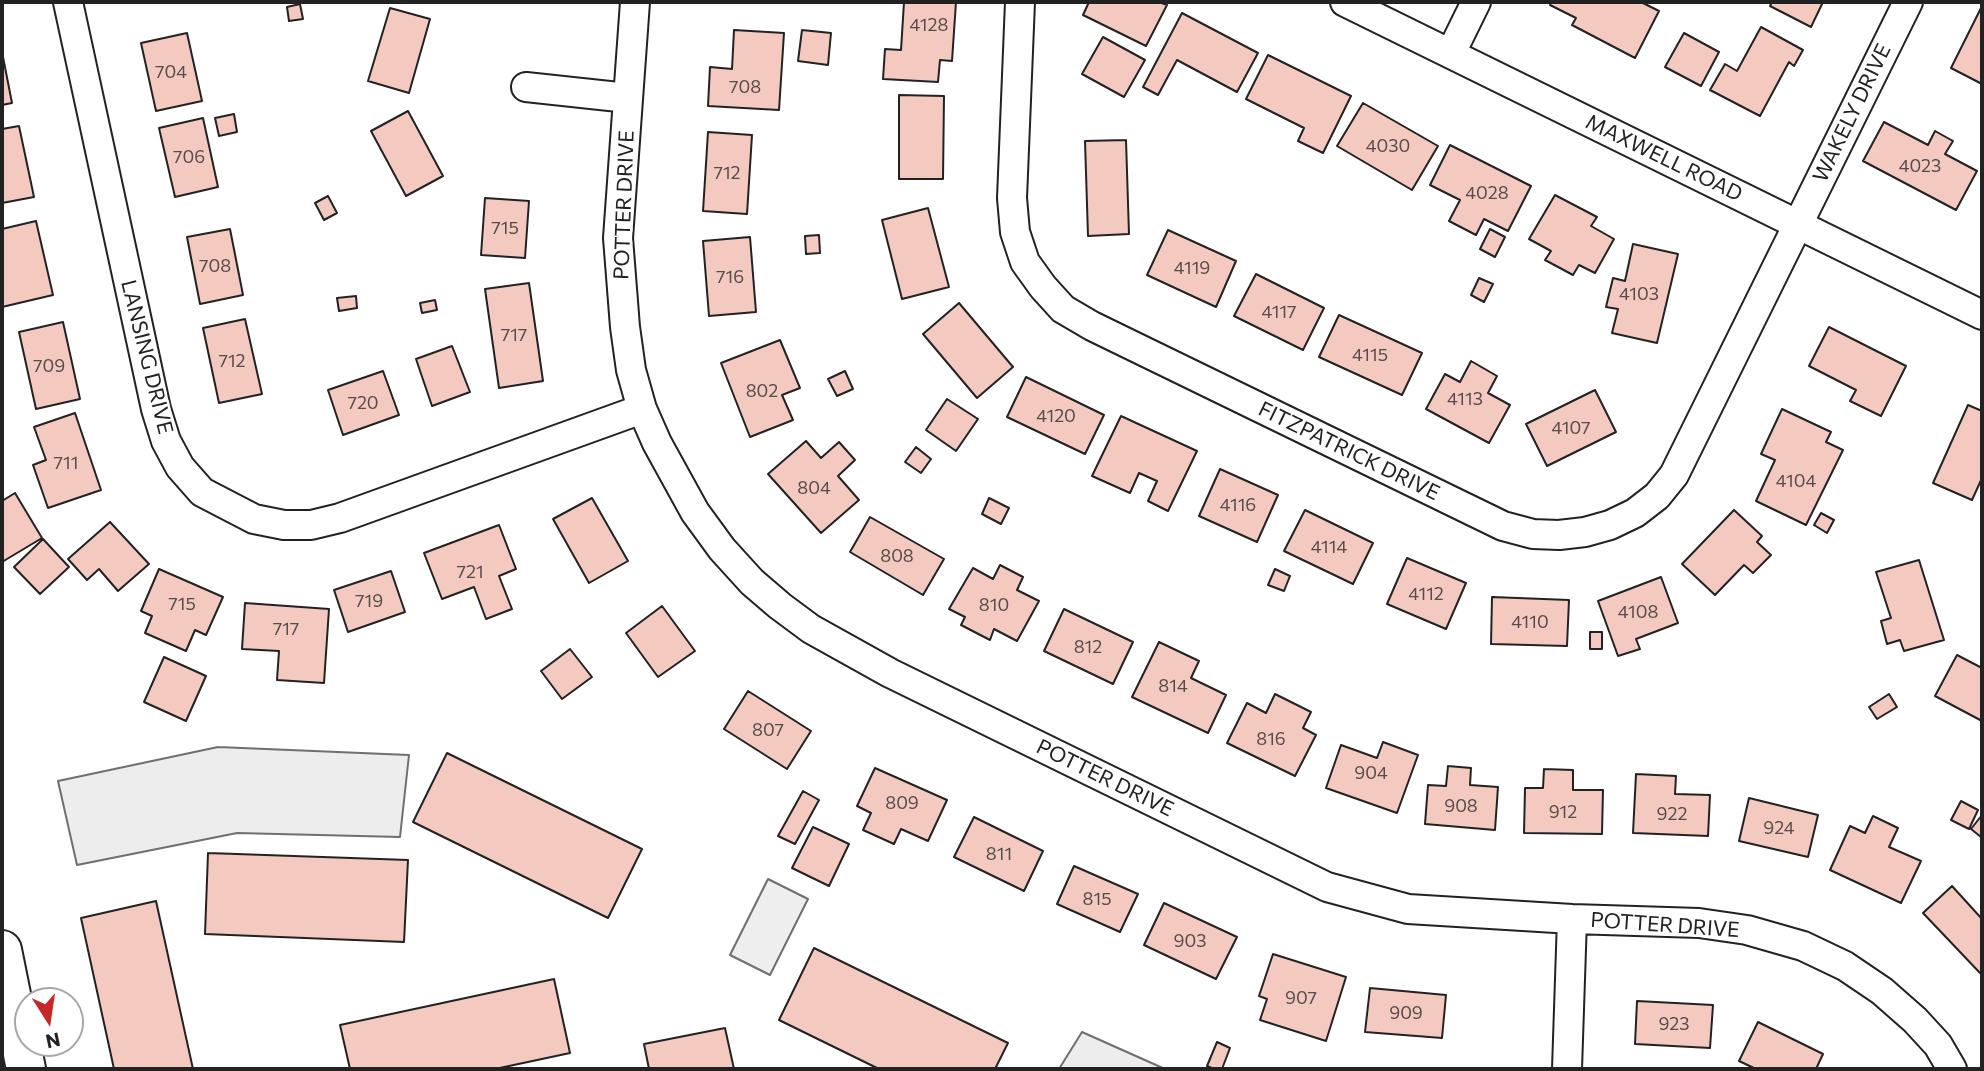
<!DOCTYPE html>
<html>
<head>
<meta charset="utf-8">
<style>
	body { margin:0 }
	#map { position:relative; width:1984px; height:1071px; overflow:hidden; background:#fff; font-family:Commissioner,sans-serif }
	canvas { display:block }
	.frame { position:absolute; inset:0; border:4px solid #222; pointer-events:none }
	.north { position:absolute; left:14px; top:987px; width:70px; height:70px; box-sizing:border-box; background:#fff; border:2px solid #a7a7a7; border-radius:50%; rotate:168deg; font-size:19px; font-weight:700; line-height:28px; text-align:center; color:#222 }
	.north::after { content:''; display:block; margin:auto; width:24px; height:32px; background:#c62828; clip-path:polygon(50% 0,100% 100%,50% 72%,0 100%) }
</style>
</head>
<body>
<div id="map">
<canvas width="1984" height="1071"></canvas>
<div class="frame"></div>
<div class="north">N</div>
</div>
<script>
const ctx = document.querySelector('canvas').getContext('2d');
ctx.lineJoin = 'round';
function fill(path, color) {
  ctx.fillStyle = color;
  ctx.fill(path, 'evenodd');
}
function shape(rows) {
  const path = new Path2D();
  for (const r of rows) {
    path.moveTo(r[0], r[1]);
    for (let i = 2; i < r.length; i += 2) path.lineTo(r[i], r[i + 1]);
  }
  return path;
}
function strokePath(path, color, width, dash) {
  ctx.strokeStyle = color;
  ctx.lineWidth = width;
  ctx.lineCap = dash ? 'butt' : 'round';
  ctx.setLineDash(dash || []);
  ctx.stroke(path);
}
function write(font, color, halo, rows, align = 'center') {
  ctx.font = font + ' Commissioner,sans-serif';
  ctx.lineWidth = 5;
  ctx.setLineDash([]);
  ctx.textBaseline = 'middle';
  ctx.strokeStyle = halo;
  ctx.fillStyle = color;
  for (const [text, x, y, turn = 0] of rows) {
    ctx.save();
    ctx.translate(x, y);
    ctx.rotate((+turn || 0) * Math.PI / 180);
    ctx.textAlign = isNaN(turn) ? turn : align;
    if (halo) ctx.strokeText(text, 0, 0);
    ctx.fillText(text, 0, 0);
    ctx.restore();
  }
}
const green = shape([
	[768,879,808,899,770,975,730,955,768,879]
]);
const parking = shape([
	[218,747,409,755,400,837,237,833,77,865,58,781,218,747],
	[1082,1032,1165,1069,1059,1069,1082,1032]
]);
const building = shape([
	[904,2,956,2,952,61,940,60,938,82,883,79,885,49,901,50,904,2],
	[1089,2,1159,2,1167,5,1146,46,1083,15,1089,2],
	[1552,2,1641,2,1659,11,1635,58,1572,25,1576,18,1550,5,1552,2],
	[1772,2,1823,2,1811,27,1770,6,1772,2],
	[300,4,303,19,289,21,287,7,300,4],
	[1982,6,1982,84,1951,68,1982,6],
	[390,8,430,19,409,93,368,81,390,8],
	[1182,13,1258,53,1237,92,1177,60,1158,95,1143,87,1182,13],
	[1761,27,1803,50,1794,66,1789,62,1760,116,1710,90,1725,64,1737,71,1761,27],
	[734,30,784,33,779,110,708,106,710,67,732,69,734,30],
	[802,30,831,33,828,65,798,61,802,30],
	[187,33,202,101,156,111,141,43,187,33],
	[1684,33,1719,52,1701,86,1665,67,1684,33],
	[1103,37,1145,60,1124,97,1082,74,1103,37],
	[2,52,12,103,2,105,2,52],
	[1268,55,1351,96,1323,153,1298,141,1304,128,1246,99,1268,55],
	[899,95,944,96,943,179,899,179,899,95],
	[1363,103,1438,146,1412,190,1337,146,1363,103],
	[408,111,443,176,406,196,371,131,408,111],
	[234,114,237,132,219,136,215,118,234,114],
	[203,118,218,187,175,197,159,128,203,118],
	[1884,122,1928,145,1935,131,1953,141,1945,154,1977,171,1956,210,1863,161,1884,122],
	[19,126,34,197,2,203,2,129,19,126],
	[708,132,752,135,747,214,703,211,708,132],
	[1126,140,1129,234,1088,236,1085,141,1126,140],
	[1450,145,1531,186,1508,231,1484,219,1476,235,1449,221,1460,200,1430,185,1450,145],
	[1555,195,1597,217,1591,226,1614,239,1595,273,1579,265,1573,275,1545,260,1551,251,1529,239,1555,195],
	[328,196,337,213,324,220,315,203,328,196],
	[485,198,529,201,525,258,481,255,485,198],
	[928,208,949,287,902,299,882,220,928,208],
	[36,221,53,295,2,307,2,229,36,221],
	[230,229,243,295,200,304,187,237,230,229],
	[1490,229,1505,237,1495,257,1480,249,1490,229],
	[1168,230,1236,261,1216,307,1147,275,1168,230],
	[819,235,820,253,806,254,805,236,819,235],
	[750,237,756,312,709,316,703,241,750,237],
	[1633,244,1678,254,1657,343,1612,333,1618,309,1606,307,1613,278,1625,281,1633,244],
	[1256,274,1324,308,1303,350,1234,316,1256,274],
	[1479,278,1493,284,1484,302,1471,295,1479,278],
	[529,283,543,381,499,388,485,289,529,283],
	[356,296,357,308,339,311,337,298,356,296],
	[435,300,437,310,422,313,420,303,435,300],
	[959,303,1013,367,977,398,923,334,959,303],
	[1339,315,1422,353,1402,395,1319,357,1339,315],
	[245,319,262,394,219,403,203,328,245,319],
	[63,322,80,399,36,409,19,332,63,322],
	[1829,327,1906,366,1881,416,1850,401,1856,390,1809,366,1829,327],
	[780,340,800,388,782,395,793,420,750,437,721,363,780,340],
	[452,346,470,392,432,406,416,359,452,346],
	[1471,361,1497,376,1488,393,1510,405,1489,443,1426,409,1445,374,1460,382,1471,361],
	[383,371,399,415,343,435,328,390,383,371],
	[845,371,853,389,837,396,828,379,845,371],
	[1026,377,1104,415,1085,454,1007,417,1026,377],
	[1595,390,1616,432,1547,466,1526,424,1595,390],
	[947,399,978,419,956,451,926,430,947,399],
	[1968,405,1982,411,1982,478,1972,500,1933,483,1968,405],
	[1782,409,1831,432,1826,442,1843,450,1806,525,1756,501,1775,460,1761,454,1782,409],
	[75,413,101,490,48,508,33,465,46,460,34,427,75,413],
	[1121,416,1197,451,1168,511,1148,501,1157,481,1139,473,1130,493,1092,476,1121,416],
	[806,441,821,458,839,442,855,460,838,476,859,500,821,533,768,474,806,441],
	[916,447,931,459,921,473,905,462,916,447],
	[1220,469,1278,495,1257,542,1199,516,1220,469],
	[15,493,42,538,2,562,2,501,15,493],
	[592,498,628,561,589,583,553,519,592,498],
	[989,498,1009,508,1001,524,982,514,989,498],
	[1305,510,1373,543,1353,584,1284,551,1305,510],
	[1734,510,1762,536,1757,542,1771,555,1753,573,1744,565,1715,595,1682,564,1734,510],
	[1821,513,1834,520,1827,533,1814,525,1821,513],
	[870,517,944,559,923,595,850,552,870,517],
	[110,522,149,564,118,591,99,569,87,580,68,559,110,522],
	[499,525,516,569,499,576,512,609,486,619,474,587,442,599,424,553,499,525],
	[43,539,69,567,40,594,14,567,43,539],
	[1407,558,1466,583,1446,629,1387,604,1407,558],
	[1919,560,1944,640,1904,651,1900,640,1887,644,1881,621,1891,618,1876,572,1919,560],
	[1000,565,1023,577,1017,590,1039,601,1017,641,994,629,990,640,961,625,965,617,949,609,973,568,993,579,1000,565],
	[159,569,223,597,206,635,195,630,186,651,145,633,152,616,141,611,159,569],
	[1275,569,1290,576,1284,591,1268,585,1275,569],
	[391,571,405,612,348,632,334,590,391,571],
	[1661,577,1678,623,1636,639,1640,649,1618,656,1598,601,1661,577],
	[1492,597,1569,600,1567,646,1491,644,1492,597],
	[245,603,329,609,324,683,277,680,279,651,242,649,245,603],
	[662,606,695,651,658,677,626,633,662,606],
	[1064,609,1133,642,1113,684,1044,651,1064,609],
	[1590,632,1602,632,1602,649,1590,649,1590,632],
	[1159,642,1199,661,1191,678,1226,695,1208,733,1132,697,1159,642],
	[570,649,592,677,562,699,541,671,570,649],
	[1957,655,1982,668,1982,721,1935,696,1957,655],
	[164,657,206,676,186,721,144,702,164,657],
	[748,691,811,731,787,769,724,729,748,691],
	[1275,694,1311,712,1303,728,1316,735,1295,776,1227,743,1247,703,1266,713,1275,694],
	[1889,694,1897,707,1877,719,1869,707,1889,694],
	[1383,742,1418,755,1397,813,1326,788,1341,745,1377,758,1383,742],
	[447,753,642,849,608,918,413,822,447,753],
	[1448,766,1471,768,1470,785,1498,787,1495,830,1425,824,1428,785,1446,786,1448,766],
	[875,768,947,800,928,841,901,829,894,844,863,830,871,813,857,806,875,768],
	[1544,769,1573,770,1573,790,1603,790,1602,834,1524,833,1525,788,1543,788,1544,769],
	[1636,774,1676,776,1675,794,1710,795,1708,836,1633,833,1636,774],
	[803,791,819,800,795,844,778,836,803,791],
	[1749,798,1818,815,1808,857,1739,841,1749,798],
	[1961,801,1978,810,1969,829,1951,820,1961,801],
	[1982,815,1982,835,1981,837,1971,829,1982,815],
	[1873,816,1898,828,1889,847,1921,861,1901,903,1830,870,1850,826,1865,833,1873,816],
	[974,817,1043,851,1024,891,954,857,974,817],
	[813,827,849,844,829,886,792,868,813,827],
	[208,853,408,860,404,942,205,934,208,853],
	[1074,866,1138,894,1120,932,1057,904,1074,866],
	[1952,886,1982,919,1982,971,1980,973,1923,913,1952,886],
	[156,901,193,1069,114,1069,81,918,156,901],
	[1164,903,1237,937,1216,979,1144,945,1164,903],
	[814,948,1008,1043,995,1069,879,1069,779,1020,814,948],
	[1273,954,1346,977,1326,1041,1260,1020,1267,999,1259,996,1273,954],
	[554,979,570,1053,495,1069,350,1069,340,1025,554,979],
	[1370,988,1446,995,1442,1038,1365,1032,1370,988],
	[1637,1001,1713,1005,1710,1048,1635,1044,1637,1001],
	[1758,1022,1823,1054,1816,1069,1756,1069,1739,1061,1758,1022],
	[725,1028,734,1069,649,1069,644,1044,725,1028],
	[1217,1042,1230,1048,1222,1069,1214,1069,1207,1066,1217,1042]
]);
const street = shape([
	[68,2,156,409,166,441,180,467,202,492,254,519,284,525,311,525,340,518,642,409],
	[635,2,618,238,625,327,631,370,642,409,657,443,695,512,722,549,752,582,780,606,811,629,890,673,1327,887,1408,909,1572,919,1699,923,1747,930,1803,946,1845,966,1882,991,1915,1020,1938,1045,1952,1069],
	[1020,2,1012,198,1015,232,1025,262,1043,287,1063,309,1092,326,1503,526,1533,534,1559,535,1585,532,1610,525,1635,513,1657,496,1674,475,1908,2],
	[1345,2,1982,315],
	[1451,53,1476,2],
	[526,87,628,98],
	[1567,1069,1572,919]
]);
const secondary = shape([
	[2,950,26,1069]
]);
const numberNames = [
	["4128",929,25],
	["704",171,72],
	["708",745,87],
	["4030",1388,146],
	["706",189,157],
	["4023",1920,166],
	["712",727,173],
	["4028",1487,193],
	["715",505,228],
	["708",215,266],
	["4119",1192,268],
	["716",730,277],
	["4103",1639,294],
	["4117",1279,312],
	["717",514,335],
	["4115",1370,355],
	["712",232,361],
	["709",49,366],
	["802",762,391],
	["4113",1465,399],
	["720",363,403],
	["4120",1056,416],
	["4107",1571,428],
	["711",66,463],
	["4104",1796,481],
	["804",814,488],
	["4116",1238,505],
	["4114",1329,547],
	["808",897,556],
	["721",470,572],
	["4112",1426,594],
	["719",369,601],
	["715",182,604],
	["810",994,605],
	["4108",1638,612],
	["4110",1530,622],
	["717",286,629],
	["812",1088,647],
	["814",1173,686],
	["807",768,730],
	["816",1271,739],
	["904",1371,773],
	["809",902,803],
	["908",1461,806],
	["912",1563,812],
	["922",1672,814],
	["924",1779,828],
	["811",999,854],
	["815",1097,899],
	["903",1190,941],
	["907",1301,998],
	["909",1406,1013],
	["923",1674,1024]
];
const streetNames = [
	["WAKELY DRIVE",1852,113,-64],
	["MAXWELL ROAD",1664,158,26],
	["POTTER DRIVE",624,205,-88],
	["LANSING DRIVE",147,357,76],
	["FITZPATRICK DRIVE",1349,451,26],
	["POTTER DRIVE",1105,778,26],
	["POTTER DRIVE",1665,925,4]
];
fill(green, '#eee');
strokePath(green, '#6f6f6f', 2);
fill(parking, '#ededed');
strokePath(parking, '#6f6f6f', 2);
fill(building, '#f3c9c0');
strokePath(building, '#222', 2);
strokePath(street, '#222', 32);
strokePath(secondary, '#222', 42);
strokePath(street, '#fff', 28);
strokePath(secondary, '#fff', 38);
write('18px', '#564c4a', null, numberNames);
write('21px', '#222', '#fff', streetNames);
</script>
</body>
</html>
